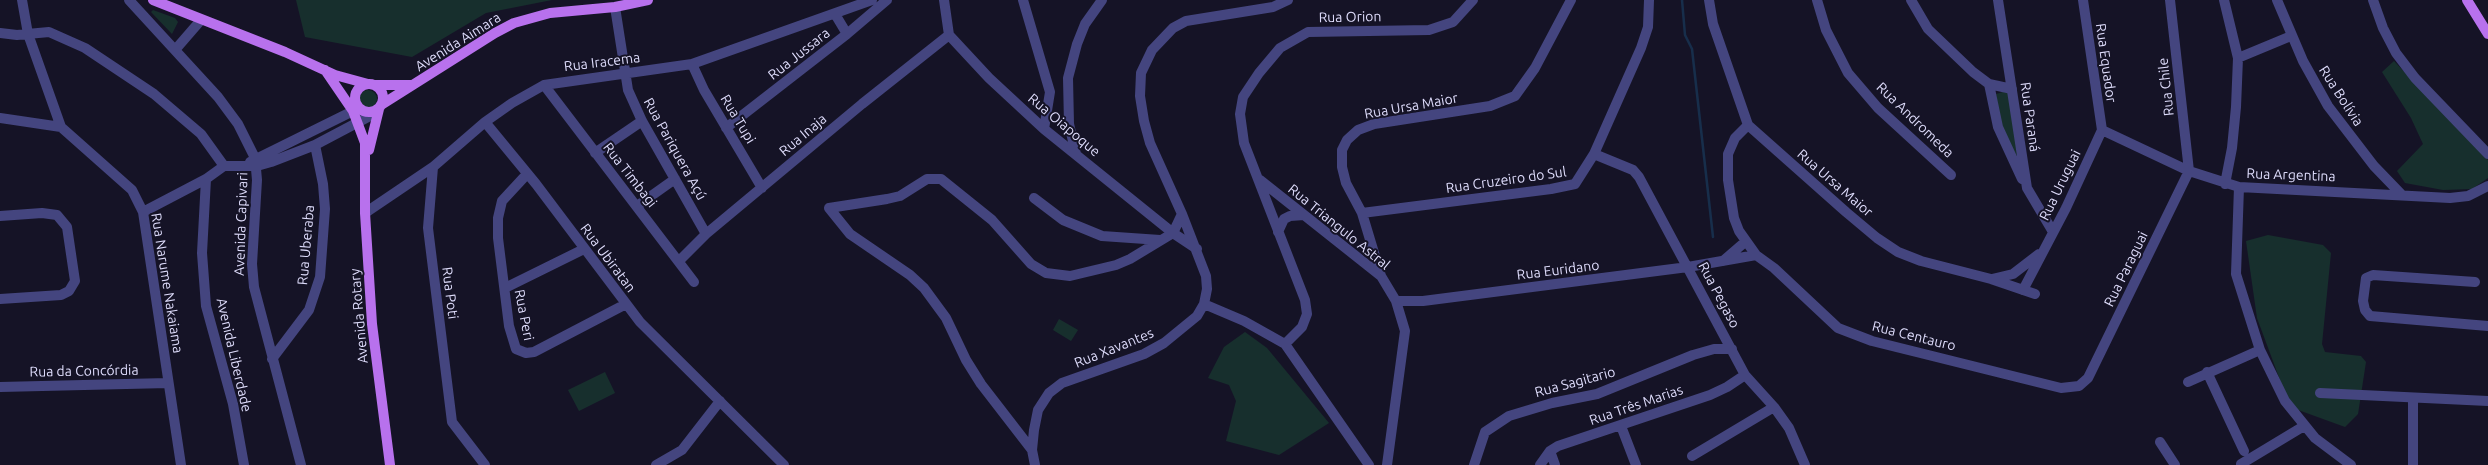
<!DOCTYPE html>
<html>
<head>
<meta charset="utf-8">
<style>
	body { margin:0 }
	canvas { display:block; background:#151326 }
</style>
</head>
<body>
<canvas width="2488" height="465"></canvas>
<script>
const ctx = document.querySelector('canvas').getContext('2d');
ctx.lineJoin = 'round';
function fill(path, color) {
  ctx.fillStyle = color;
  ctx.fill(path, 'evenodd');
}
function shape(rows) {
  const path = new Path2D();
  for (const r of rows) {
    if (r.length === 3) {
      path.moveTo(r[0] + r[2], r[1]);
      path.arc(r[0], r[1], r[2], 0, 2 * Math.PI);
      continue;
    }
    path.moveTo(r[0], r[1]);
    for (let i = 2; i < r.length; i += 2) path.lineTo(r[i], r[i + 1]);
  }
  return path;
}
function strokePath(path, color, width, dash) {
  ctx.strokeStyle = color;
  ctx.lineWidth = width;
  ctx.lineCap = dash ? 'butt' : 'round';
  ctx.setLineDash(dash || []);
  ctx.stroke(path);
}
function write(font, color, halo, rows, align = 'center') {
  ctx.font = font + ' Ubuntu,sans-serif';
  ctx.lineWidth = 4;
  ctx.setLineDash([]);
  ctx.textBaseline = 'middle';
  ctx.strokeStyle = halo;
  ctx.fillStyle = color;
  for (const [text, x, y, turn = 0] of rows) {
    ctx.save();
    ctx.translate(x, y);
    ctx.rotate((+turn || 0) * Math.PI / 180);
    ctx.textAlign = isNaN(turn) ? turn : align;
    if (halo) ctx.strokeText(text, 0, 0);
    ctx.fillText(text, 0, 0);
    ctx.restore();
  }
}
const green = shape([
	[296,0,552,0,486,13,412,57,305,37],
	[153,10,175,18,178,22,172,34,151,12],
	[2394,61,2488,160,2488,178,2472,189,2443,190,2405,183,2397,171,2423,144,2411,118,2382,72],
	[368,99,9],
	[2006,91,2009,93,2022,165,2002,133,1996,94],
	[2268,235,2323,245,2331,253,2322,344,2325,352,2361,356,2366,362,2358,414,2345,427,2290,407,2257,318,2246,241],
	[1059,319,1078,330,1071,341,1053,330],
	[1245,332,1267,348,1329,423,1279,455,1226,441,1236,401,1229,385,1208,378,1224,347],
	[605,372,615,393,579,411,568,390]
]);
const stream = shape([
	[1682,0,1685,35,1692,49,1713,237]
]);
const minor = shape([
	[22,0,28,34,61,127,132,190,143,212,181,465],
	[129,0,218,97,238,124,255,158,257,180,252,264,254,287,301,465],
	[944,0,949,35,989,78,1044,129,1173,233,1197,249],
	[1023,0,1050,92,1044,129],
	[1709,0,1713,24,1748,125,1846,212,1877,238,1898,252,1921,261,1991,279,2035,294],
	[1817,0,1826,30,1848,73,1878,108,1951,175],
	[1911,0,1928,29,1973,72,1989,84,2012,89],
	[1998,0,2027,188,2053,232],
	[2083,0,2102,130],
	[2224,0,2238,58,2236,107,2232,148,2225,184],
	[2277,0,2303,61,2328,106,2374,166,2402,195],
	[2373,0,2383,28,2396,53,2415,78,2488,154],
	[615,7,628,90,642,121,706,234],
	[835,14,847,34],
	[0,33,17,35,49,32,85,48,154,94,201,134,224,166],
	[175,50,201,20],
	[2238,58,2291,36],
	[692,64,704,90,762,188],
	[1989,84,1998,127,2022,179],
	[544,85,694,282],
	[0,118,61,127],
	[485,122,536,184,640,322,784,465],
	[1748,125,1735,138,1728,154,1728,180,1734,218,1739,231,1756,255,1774,268,1838,328,1872,341,2061,388,2079,386,2088,378,2189,171,2170,0],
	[726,128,847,34,887,0],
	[2102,130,2189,171,2239,187,2450,198,2468,196,2488,186],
	[595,153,642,121],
	[1076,154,1069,124,1068,78,1077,44,1085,24,1102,0],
	[1594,154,1633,170,1639,177,1745,375,1774,407,1789,428,1805,465],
	[250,162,353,111],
	[433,167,428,228,452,422,485,465],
	[527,174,502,201,498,218,498,238,509,326,516,349,526,353,534,352,626,304],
	[206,179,202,253,206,306,233,404,244,465],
	[1260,180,1381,276,1396,301,1405,331,1387,465],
	[2239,187,2236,274,2260,350,2285,401,2315,438,2351,465],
	[1034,198,1063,220,1102,236,1160,240],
	[637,206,675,179],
	[143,212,206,179,224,166,257,166,271,162,315,145,368,117,373,112],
	[365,213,433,167,485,122,512,103,544,85,692,64,872,0],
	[1362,213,1551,189,1575,184,1594,154,1641,48,1648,27,1649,0],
	[0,216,42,213,57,215,67,227,75,281,69,291,61,295,0,299],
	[1278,232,1284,219,1290,216,1304,215],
	[679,261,706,234,862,104,949,35],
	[1723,261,1745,242],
	[1381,276,1362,213,1346,183,1342,167,1342,150,1347,140,1358,130,1374,124,1490,106,1515,96,1535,68,1571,0],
	[1992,279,2013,274,2039,254],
	[2475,282,2373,275,2366,278,2363,301,2365,310,2370,316,2488,326],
	[505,288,584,249],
	[2023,290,2066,208,2102,130],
	[1396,301,1423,301,1688,267,1756,255],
	[1204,304,1244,321,1285,344,1369,465],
	[1285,344,1302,327,1307,314,1305,300,1244,143,1240,114,1243,97,1259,73,1280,48,1308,32,1429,30,1453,22,1473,0],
	[272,359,309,310,320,277,325,209,323,184,315,145],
	[2207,372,2244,451],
	[2188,382,2260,350],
	[0,387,168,383],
	[2320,393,2488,401],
	[1621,426,1636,465],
	[2160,442,2175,465],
	[1032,450,981,384,966,360,946,318,924,288,910,275,850,234,829,208,887,199,900,196,927,179,941,179,992,220,1031,264,1046,273,1070,276,1116,265,1130,259,1173,233,1182,214],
	[1550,451,1555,465],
	[1692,456,1774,407],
	[2241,464,2304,426],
	[656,465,682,450,720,401],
	[1035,465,1032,450,1034,430,1038,410,1049,393,1062,383,1144,354,1164,343,1197,316,1204,304,1207,289,1206,276,1182,214,1150,143,1144,121,1140,96,1141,73,1152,50,1173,28,1186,21,1273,7,1288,0],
	[1474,465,1485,432,1509,416,1552,403,1597,394,1693,355,1714,349,1732,349],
	[1540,465,1550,451,1558,446,1710,395,1727,387,1745,375],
	[2413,465,2413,398]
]);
const major = shape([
	[153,0,285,52,335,75,368,84],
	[2467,0,2488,34],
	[325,70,353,111,365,143,365,213,372,324,390,465],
	[369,98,14],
	[374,85,411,85],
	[381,105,495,33,514,23,550,13,615,7,648,0],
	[369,150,379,109]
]);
const streetNames = [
	["Rua Orion",1350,17,-1],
	["Avenida Aimara",458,42,-32],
	["Rua Jussara",799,54,-38],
	["Rua Iracema",602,62,-7],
	["Rua Equador",2106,63,82],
	["Rua Chile",2166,87,-96],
	["Rua Bolívia",2341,96,57],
	["Rua Ursa Maior",1411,106,-10],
	["Rua Paraná",2030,117,82],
	["Rua Tupi",738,119,59],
	["Rua Andromeda",1915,120,44],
	["Rua Oiapoque",1064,125,40],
	["Rua Inaja",803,135,-40],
	["Rua Pariquera Açú",675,149,61],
	["Rua Timbagi",630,175,52],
	["Rua Argentina",2291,175,2],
	["Rua Cruzeiro do Sul",1506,180,-8],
	["Rua Ursa Maior",1835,183,41],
	["Rua Uruguai",2060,185,-64],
	["Avenida Capivari",241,224,-88],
	["Rua Triangulo Astral",1339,227,39],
	["Rua Uberaba",306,245,-85],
	["Rua Ubiratan",608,258,53],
	["Rua Paraguai",2126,269,-64],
	["Rua Euridano",1558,270,-7],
	["Rua Narume Nakaiama",167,283,81],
	["Rua Poti",450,293,83],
	["Rua Pegaso",1719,295,62],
	["Rua Peri",524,315,79],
	["Avenida Rotary",359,316,-95],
	["Rua Centauro",1914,336,14],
	["Rua Xavantes",1114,348,-22],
	["Avenida Liberdade",234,355,77],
	["Rua da Concórdia",84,371,-1],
	["Rua Sagitario",1575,382,-15],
	["Rua Três Marias",1636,405,-19]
];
fill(green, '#172f2d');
strokePath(stream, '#172e4b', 2.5);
strokePath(minor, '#44457f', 10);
strokePath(major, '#b871ed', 10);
write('14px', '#dedcfb', '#151326', streetNames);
</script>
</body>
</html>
